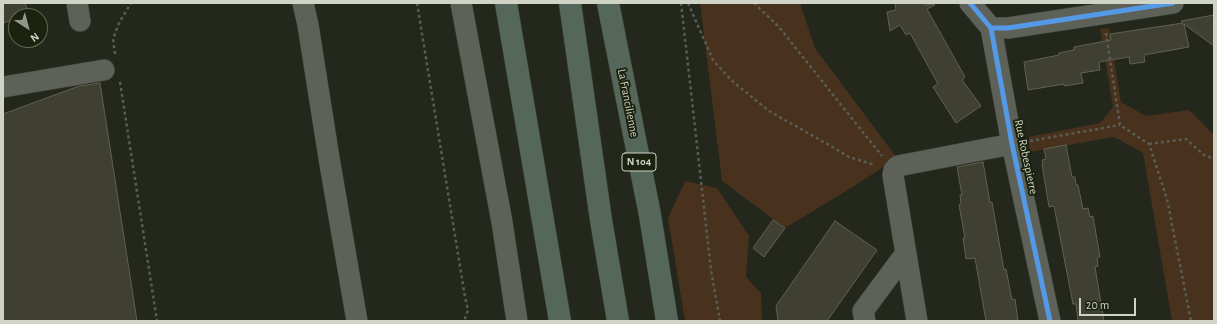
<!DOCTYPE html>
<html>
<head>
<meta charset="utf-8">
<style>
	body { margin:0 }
	#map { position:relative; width:1217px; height:324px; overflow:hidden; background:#23271c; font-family:"Alegreya Sans",sans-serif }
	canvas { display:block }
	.frame { position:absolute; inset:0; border:4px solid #cfd4c7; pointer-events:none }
	.north { position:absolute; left:8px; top:8px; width:40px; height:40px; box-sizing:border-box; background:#1b220d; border:1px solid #636957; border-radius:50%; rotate:144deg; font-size:11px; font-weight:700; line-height:16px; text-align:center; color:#cfd4c7 }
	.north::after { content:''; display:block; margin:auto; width:14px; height:18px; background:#93978b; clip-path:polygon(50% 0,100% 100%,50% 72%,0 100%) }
	.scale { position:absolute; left:1079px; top:298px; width:57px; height:18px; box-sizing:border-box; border:2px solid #cfd4c7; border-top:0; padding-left:5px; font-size:12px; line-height:14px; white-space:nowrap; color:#cfd4c7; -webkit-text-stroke:3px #1b220d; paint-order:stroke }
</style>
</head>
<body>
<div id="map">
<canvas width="1217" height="324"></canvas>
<div class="frame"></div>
<div class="north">N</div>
<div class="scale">20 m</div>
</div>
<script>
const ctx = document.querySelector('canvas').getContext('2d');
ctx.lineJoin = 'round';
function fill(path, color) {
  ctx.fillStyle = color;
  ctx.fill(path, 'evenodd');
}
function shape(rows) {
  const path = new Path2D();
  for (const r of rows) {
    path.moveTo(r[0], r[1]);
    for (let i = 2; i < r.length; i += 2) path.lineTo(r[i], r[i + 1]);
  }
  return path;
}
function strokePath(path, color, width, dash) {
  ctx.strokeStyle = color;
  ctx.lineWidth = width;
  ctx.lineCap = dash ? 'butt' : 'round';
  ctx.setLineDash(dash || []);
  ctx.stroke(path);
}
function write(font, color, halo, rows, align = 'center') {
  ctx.font = font + ' "Alegreya Sans",sans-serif';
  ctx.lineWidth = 4;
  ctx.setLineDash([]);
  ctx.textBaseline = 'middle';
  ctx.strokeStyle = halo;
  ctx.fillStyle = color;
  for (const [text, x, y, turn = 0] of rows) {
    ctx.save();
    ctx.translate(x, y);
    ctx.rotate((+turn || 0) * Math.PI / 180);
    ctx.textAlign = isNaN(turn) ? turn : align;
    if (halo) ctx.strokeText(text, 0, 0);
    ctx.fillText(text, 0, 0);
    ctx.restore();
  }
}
const green = shape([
	[700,3,800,3,815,48,897,158,856,185,785,228,722,181],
	[1109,28,1121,102,1146,116,1189,110,1214,135,1214,321,1172,321,1143,153,1114,137,1030,152,1028,137,1100,123,1113,107,1100,29],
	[685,181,717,188,749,236,746,277,761,293,762,321,685,321,668,218]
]);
const building = shape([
	[3,3,25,3,29,15,25,16,16,16,16,19,3,23,3,3],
	[895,3,924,3,925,5,934,4,935,5,927,9,965,77,962,80,981,106,956,123,933,87,938,84,910,33,906,35,900,25,890,31,887,12,896,10,895,3],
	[1214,15,1214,46,1184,24,1189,47,1144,55,1145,62,1130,64,1129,57,1099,62,1100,70,1081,73,1083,83,1064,86,1064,84,1028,90,1024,62,1059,55,1059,53,1074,50,1074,47,1111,40,1110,34,1183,23,1181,21,1214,15],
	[100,83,137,321,3,321,3,114,79,86,100,83],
	[1066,145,1072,177,1075,177,1076,185,1078,185,1083,209,1088,208,1090,217,1093,216,1100,257,1097,258,1098,266,1095,267,1104,321,1078,321,1076,304,1073,304,1054,206,1049,207,1042,164,1043,164,1042,160,1046,159,1044,149,1066,145],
	[983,162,990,203,992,202,1004,270,1006,269,1012,300,1015,299,1018,321,986,321,975,258,966,259,963,238,965,238,959,205,961,204,960,195,962,195,957,167,983,162],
	[773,220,785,228,764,257,753,248,773,220],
	[835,221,877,250,827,321,778,321,776,306,835,221]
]);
const path = shape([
	[417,3,465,297,468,310,464,321],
	[681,3,711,270,720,321],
	[688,3,713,60,731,80,769,111,829,145,849,157,875,165],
	[754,3,779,27,826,86,882,156],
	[1106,33,1120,125,1149,144,1167,199,1191,321],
	[115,54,113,39,119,23,131,3],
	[120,82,157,321],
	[1030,141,1120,125],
	[1149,144,1186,139,1204,155,1214,159]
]);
const minor = shape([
	[77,3,80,21],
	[303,3,308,25,329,158,357,321],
	[461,3,502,222,517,321],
	[970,3,991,28,1012,144,1050,321],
	[991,28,1008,28,1173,3],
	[3,87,104,70],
	[865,321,863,311,906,253],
	[917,321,893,175,894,170,898,166,1012,144]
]);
const highway = shape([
	[506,3,560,321],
	[570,3,601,220,618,321],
	[608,3,650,215,667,321]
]);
const cycleway = shape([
	[970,3,991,28,1012,144,1050,321],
	[991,28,1008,28,1173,3]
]);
const shields = [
	[639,162,34]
];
const shieldNames = [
	["N 104",639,162]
];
const streetNames = [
	["La Francilienne",628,103,79],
	["Rue Robespierre",1026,157,78]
];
fill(green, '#48311d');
fill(building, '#404032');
strokePath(building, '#606055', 1);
strokePath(minor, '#3f4239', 22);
strokePath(highway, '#3f4239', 23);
strokePath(path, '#5a5d55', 2.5, [3, 3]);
strokePath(minor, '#5e6158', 21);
strokePath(highway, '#54675a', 22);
strokePath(cycleway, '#5399e6', 5);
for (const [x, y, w] of shields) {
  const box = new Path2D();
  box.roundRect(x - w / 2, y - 9, w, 18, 3);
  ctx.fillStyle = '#1b220d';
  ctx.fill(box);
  strokePath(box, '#cfd4c7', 1);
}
write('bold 11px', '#cfd4c7', null, shieldNames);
write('12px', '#cfd4c7', '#1b220d', streetNames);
</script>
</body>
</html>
